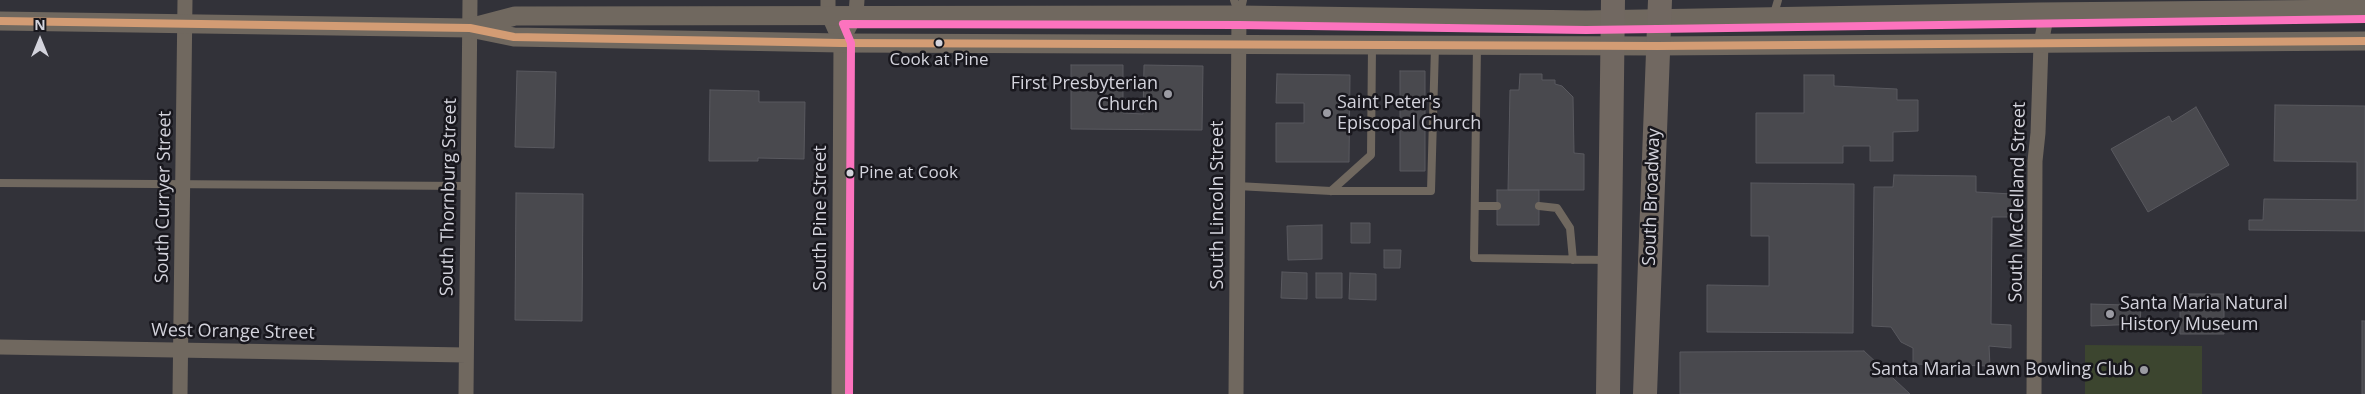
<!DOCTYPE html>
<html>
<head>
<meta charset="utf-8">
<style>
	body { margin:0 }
	#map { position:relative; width:2365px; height:394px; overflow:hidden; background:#323239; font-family:"Open Sans",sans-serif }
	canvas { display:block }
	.north { position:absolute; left:15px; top:15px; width:50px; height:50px; -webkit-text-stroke:4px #18171d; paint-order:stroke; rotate:0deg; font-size:14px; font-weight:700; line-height:20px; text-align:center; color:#d3d3dc }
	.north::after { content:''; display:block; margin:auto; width:18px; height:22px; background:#d3d3dc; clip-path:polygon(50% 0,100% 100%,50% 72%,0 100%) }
</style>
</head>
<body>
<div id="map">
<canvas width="2365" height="394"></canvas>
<div class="north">N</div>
</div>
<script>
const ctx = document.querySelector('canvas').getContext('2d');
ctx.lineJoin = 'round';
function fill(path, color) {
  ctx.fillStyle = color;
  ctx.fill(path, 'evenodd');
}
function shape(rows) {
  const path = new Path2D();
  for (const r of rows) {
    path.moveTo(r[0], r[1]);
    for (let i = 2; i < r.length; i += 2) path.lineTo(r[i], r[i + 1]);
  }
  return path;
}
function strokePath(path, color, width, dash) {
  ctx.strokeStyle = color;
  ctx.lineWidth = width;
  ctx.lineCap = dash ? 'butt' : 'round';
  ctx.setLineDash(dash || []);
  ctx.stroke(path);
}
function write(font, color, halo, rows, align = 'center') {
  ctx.font = font + ' "Open Sans",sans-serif';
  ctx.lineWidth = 5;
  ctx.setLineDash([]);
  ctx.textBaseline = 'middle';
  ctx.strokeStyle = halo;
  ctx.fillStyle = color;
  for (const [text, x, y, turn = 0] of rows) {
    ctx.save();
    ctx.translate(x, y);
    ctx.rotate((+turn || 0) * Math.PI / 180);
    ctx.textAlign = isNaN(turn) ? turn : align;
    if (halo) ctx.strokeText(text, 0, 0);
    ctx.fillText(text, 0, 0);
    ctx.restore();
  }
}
const green = shape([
	[2085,345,2202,346,2202,394,2085,394]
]);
const building = shape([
	[1071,65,1123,65,1123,113,1143,114,1144,65,1203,66,1202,130,1071,129,1071,65],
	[517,71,556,72,554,148,515,147,517,71],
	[1400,71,1425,71,1425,171,1400,171,1400,71],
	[1277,74,1350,75,1349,162,1276,162,1276,123,1304,123,1304,103,1276,103,1277,74],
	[1520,74,1542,74,1542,80,1555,80,1555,84,1562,86,1573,97,1574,153,1584,154,1584,190,1508,190,1510,90,1519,90,1520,74],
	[1804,75,1834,75,1834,86,1897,89,1897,100,1918,100,1918,131,1893,132,1893,161,1870,161,1870,146,1843,146,1843,163,1756,163,1756,113,1804,113,1804,75],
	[710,90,759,91,759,102,805,102,804,159,758,158,758,161,709,161,710,90],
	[2275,105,2365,106,2365,231,2249,230,2249,220,2263,220,2264,199,2357,200,2357,162,2274,161,2275,105],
	[2196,107,2229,165,2148,212,2111,149,2169,116,2172,122,2196,107],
	[1894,175,1976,176,1976,192,2012,194,2012,217,1992,217,1991,324,2011,325,2011,348,1989,346,1990,366,1913,364,1913,348,1901,342,1891,327,1872,326,1874,187,1893,187,1894,175],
	[1751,183,1854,184,1853,333,1707,332,1707,285,1769,286,1769,236,1751,236,1751,183],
	[1497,190,1539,190,1539,225,1497,225,1497,190],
	[516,193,583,194,582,321,515,320,516,193],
	[1351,223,1370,223,1370,243,1351,243,1351,223],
	[1322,225,1322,259,1288,260,1287,226,1322,225],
	[1384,250,1401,250,1400,268,1384,268,1384,250],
	[1282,272,1307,273,1307,299,1281,298,1282,272],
	[1316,273,1342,273,1342,298,1316,298,1316,273],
	[1350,273,1376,274,1376,300,1349,299,1350,273],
	[2180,294,2224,294,2224,334,2180,334,2180,294],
	[2091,304,2124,305,2124,307,2141,307,2140,324,2091,326,2091,304],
	[2362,321,2365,321,2365,394,2362,394,2362,321],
	[1864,351,1910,394,1680,394,1680,352,1864,351]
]);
const service = shape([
	[1234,0,1239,15],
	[1240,13,1243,0],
	[1773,17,1778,0],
	[1477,46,1474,258,1608,260],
	[0,183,468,186],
	[1237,186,1331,191,1431,191,1435,46],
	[1331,191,1371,155,1372,46],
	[1475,206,1497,206],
	[1539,206,1557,208,1570,228,1573,260]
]);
const minor = shape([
	[828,0,828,14,841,43,839,394],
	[841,43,856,14,857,0],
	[0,347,466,355],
	[180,394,185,0],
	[466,394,470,0],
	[1236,394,1239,15],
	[2034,394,2035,161,2038,133,2041,44,2047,12]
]);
const tertiary = shape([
	[0,21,470,28,514,37,841,43,1657,46,2365,41],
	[473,27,515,16,1239,15,1586,20,2038,12,2365,9]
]);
const primary = shape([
	[1608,394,1613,0],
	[1645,394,1660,0]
]);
const bus1 = shape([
	[0,21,470,28,514,37,841,43,1657,46,2365,41]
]);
const bus2 = shape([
	[849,394,851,43,843,24,1239,25,1586,30,2365,19]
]);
const markers = [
	[939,43,4.5,"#d3d3dc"],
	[1168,94,5,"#9b9ba3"],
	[1327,113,5,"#9b9ba3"],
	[850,173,4.5,"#d3d3dc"],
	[2110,314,5,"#9b9ba3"],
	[2144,370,5,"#9b9ba3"]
];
const busNames = [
	["Cook at Pine",939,60],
	["Pine at Cook",859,173,"left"]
];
const poiNames = [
	["First Presbyterian",1158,84],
	["Church",1158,105],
	["Saint Peter's",1337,103,"left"],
	["Episcopal Church",1337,124,"left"],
	["Santa Maria Natural",2120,304,"left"],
	["History Museum",2120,325,"left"],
	["Santa Maria Lawn Bowling Club",2134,370]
];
const streetNames = [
	["South Curryer Street",164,197,-89],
	["South Thornburg Street",449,197,-89],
	["South Broadway",1652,197,-88],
	["South McClelland Street",2018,202,-89],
	["South Lincoln Street",1218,205,-90],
	["South Pine Street",821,218,-90],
	["West Orange Street",233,332,1]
];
fill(green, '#3c452f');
fill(building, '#49494e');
strokePath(building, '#59595f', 1);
strokePath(service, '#70685f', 8);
strokePath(minor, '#70685f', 15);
strokePath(tertiary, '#70685f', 19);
strokePath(primary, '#716861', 24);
strokePath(bus1, '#d39c74', 8);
strokePath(bus2, '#fc73be', 8);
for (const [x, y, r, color] of markers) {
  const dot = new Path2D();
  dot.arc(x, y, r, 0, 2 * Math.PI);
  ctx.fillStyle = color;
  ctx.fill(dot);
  strokePath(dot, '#18171d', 2);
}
write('17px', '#d3d3dc', '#18171d', busNames);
write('18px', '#d3d3dc', '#18171d', poiNames, 'right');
write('18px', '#d3d3dc', '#18171d', streetNames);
</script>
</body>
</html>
